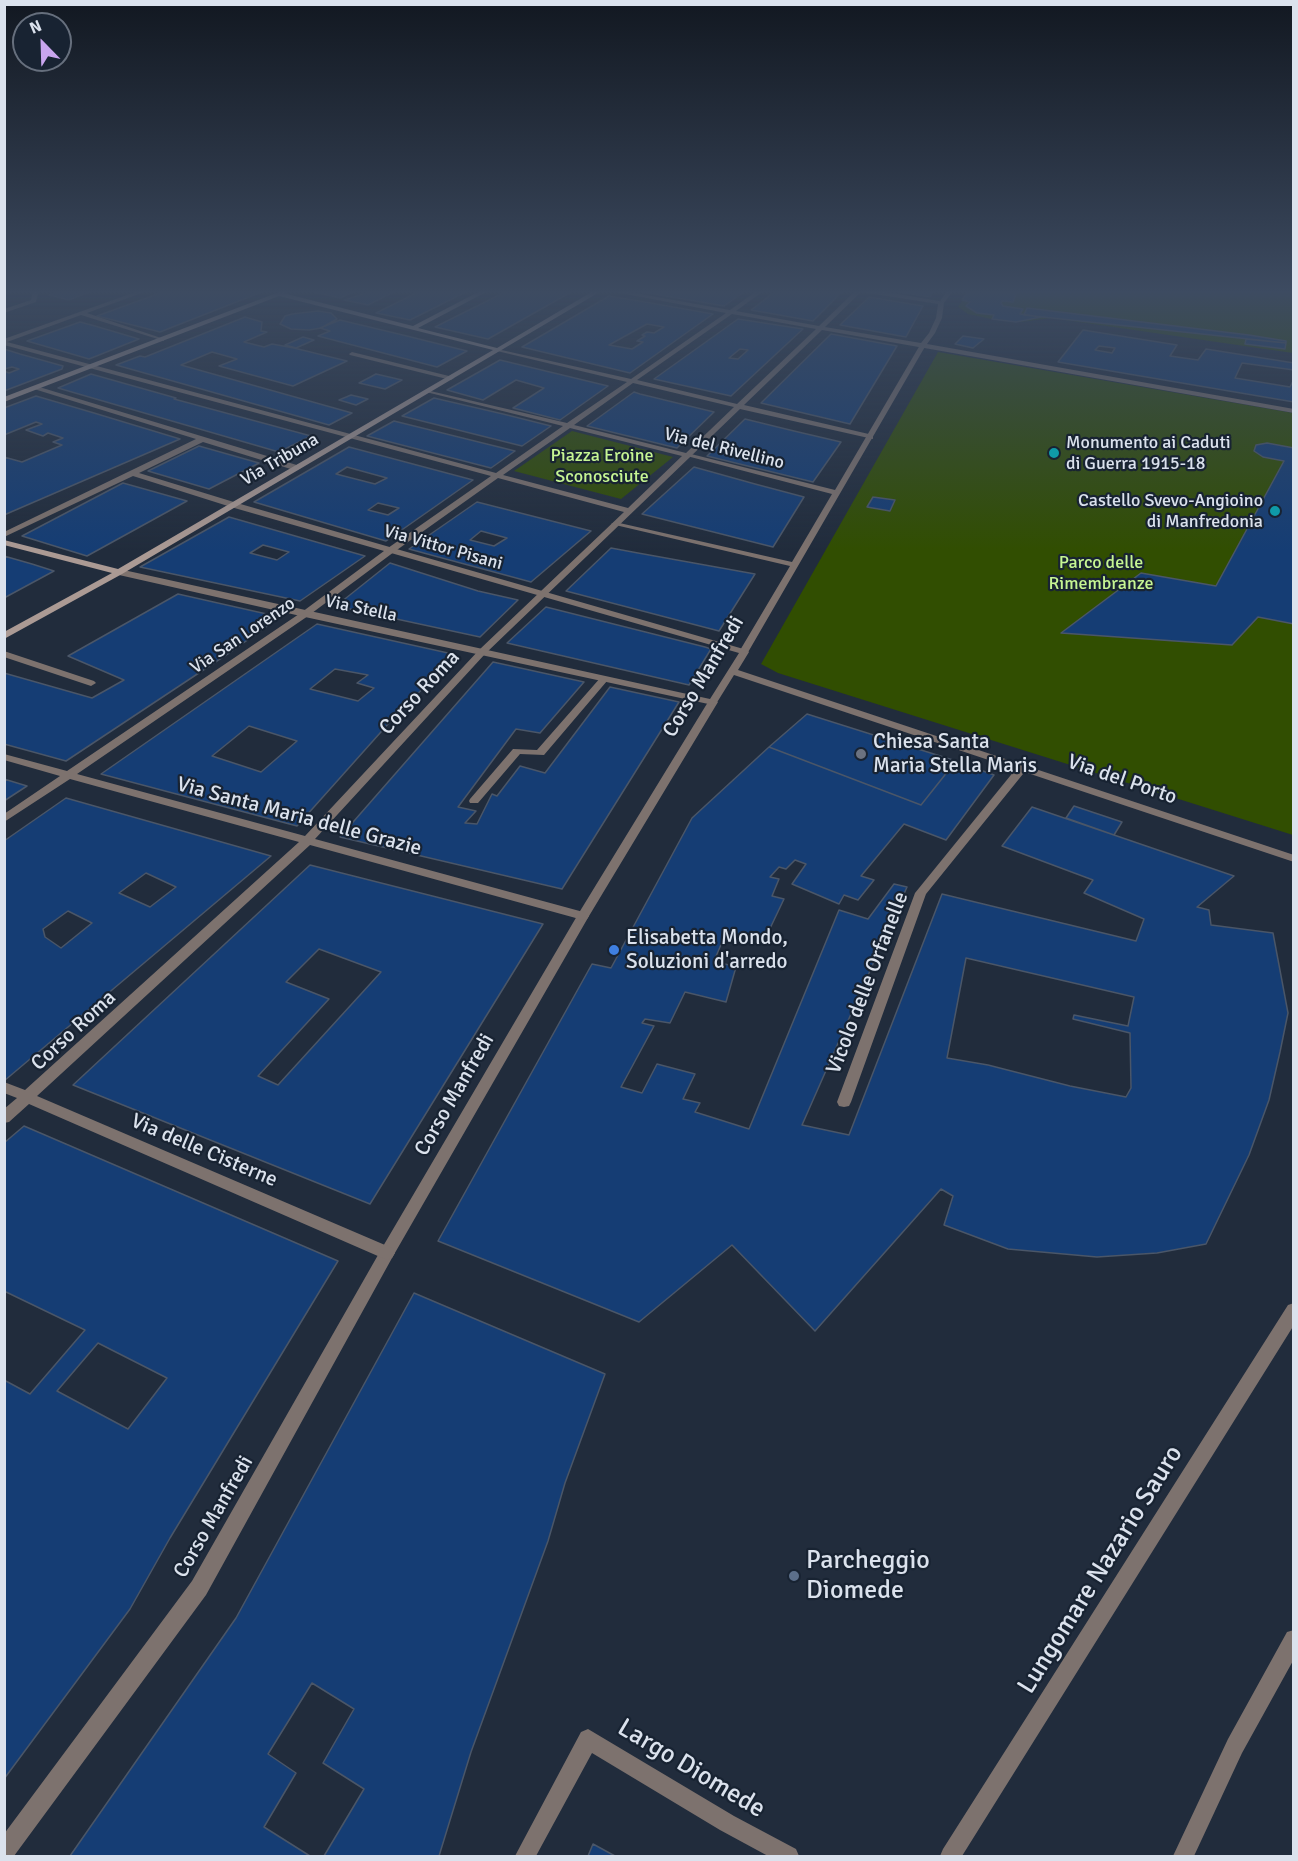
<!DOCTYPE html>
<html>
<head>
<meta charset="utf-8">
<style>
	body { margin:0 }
	#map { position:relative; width:1298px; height:1861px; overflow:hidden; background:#212c3c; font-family:Signika,sans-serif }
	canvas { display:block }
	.frame { position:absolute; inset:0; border:6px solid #dbe2ed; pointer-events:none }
	.north { position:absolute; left:12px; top:12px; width:60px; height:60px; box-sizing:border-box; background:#182332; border:2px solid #666f7d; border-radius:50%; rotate:337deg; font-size:16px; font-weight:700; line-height:24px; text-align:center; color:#dbe2ed }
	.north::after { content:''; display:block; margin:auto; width:21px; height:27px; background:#c9a5ee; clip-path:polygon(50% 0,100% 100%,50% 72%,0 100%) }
</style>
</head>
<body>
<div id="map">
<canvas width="1298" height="1861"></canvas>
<div class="frame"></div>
<div class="north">N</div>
</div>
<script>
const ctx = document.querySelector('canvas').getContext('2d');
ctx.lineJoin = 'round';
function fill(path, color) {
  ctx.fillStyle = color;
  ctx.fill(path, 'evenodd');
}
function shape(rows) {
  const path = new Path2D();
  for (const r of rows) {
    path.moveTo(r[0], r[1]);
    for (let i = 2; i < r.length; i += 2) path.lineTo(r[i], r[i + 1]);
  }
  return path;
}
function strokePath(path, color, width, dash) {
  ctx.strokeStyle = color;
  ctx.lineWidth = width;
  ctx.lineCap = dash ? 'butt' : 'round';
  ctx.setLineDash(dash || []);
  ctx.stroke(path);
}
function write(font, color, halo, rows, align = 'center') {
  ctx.font = font + ' Signika,sans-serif';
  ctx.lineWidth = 4.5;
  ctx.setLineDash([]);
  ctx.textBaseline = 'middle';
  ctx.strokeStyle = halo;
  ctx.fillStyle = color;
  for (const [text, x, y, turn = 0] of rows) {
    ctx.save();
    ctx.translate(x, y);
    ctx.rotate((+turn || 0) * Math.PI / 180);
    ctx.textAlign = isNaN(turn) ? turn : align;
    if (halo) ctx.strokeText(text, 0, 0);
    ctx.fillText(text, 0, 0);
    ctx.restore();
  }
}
const green = shape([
	[969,290,1293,290,1293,353,1051,318,1021,322,991,319,968,314,958,307],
	[938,352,1293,413,1293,835,778,673,761,664],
	[572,431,673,457,621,499,514,471]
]);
const building = shape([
	[63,290,94,290,69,300,49,295,63,290],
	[168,290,219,292,267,290,160,332,97,316,168,290],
	[305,290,358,290,340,298,305,290],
	[369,290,398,290,368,305,344,300,372,291,369,290],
	[422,290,470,290,410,320,376,313,422,290],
	[575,290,488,339,435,327,509,290,575,290],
	[631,290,692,292,695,290,747,290,724,306,631,290],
	[777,290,826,290,841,293,813,321,751,310,777,290],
	[888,290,934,290,930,297,888,290],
	[974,290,1016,294,1013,302,1002,301,1001,303,1003,306,1023,309,1020,314,1041,317,1016,322,992,319,994,315,977,313,966,306,970,302,962,300,967,293,972,294,974,290],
	[609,296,651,303,713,314,630,373,522,347,609,296],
	[647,324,664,327,654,333,647,332,642,335,645,336,637,341,643,342,632,349,609,345,647,324],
	[869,297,923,306,906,337,840,325,869,297],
	[1027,308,1249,335,1286,341,1286,343,1024,315,1027,308],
	[318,311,331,313,337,319,321,328,309,330,291,329,280,324,285,316,292,314,318,311],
	[245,317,262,322,261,331,267,332,244,342,264,347,272,344,294,348,347,361,293,386,219,366,237,359,212,352,181,365,352,413,329,425,116,365,140,356,145,357,245,317],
	[738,319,803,329,731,396,654,379,738,319],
	[740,349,748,350,738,359,729,358,740,349],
	[340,320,407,336,467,351,437,367,318,336,330,331,320,328,340,320],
	[80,322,95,326,139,339,89,359,27,341,80,322],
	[1083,330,1177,345,1170,356,1198,360,1206,349,1294,363,1294,370,1242,363,1235,378,1290,387,1294,379,1294,402,1058,362,1083,330],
	[1099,346,1115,348,1112,353,1095,350,1099,346],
	[831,334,897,346,850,424,761,403,831,334],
	[963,336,984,339,973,348,955,344,963,336],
	[303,337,314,340,296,348,285,345,303,337],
	[1246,339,1286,343,1285,349,1245,344,1246,339],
	[4,349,20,354,63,366,62,369,4,391,4,371,9,373,19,369,12,367,4,369,4,349],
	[500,360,608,386,560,420,513,408,544,388,516,380,483,400,447,390,500,360],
	[91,374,176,398,174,399,311,436,279,452,58,388,91,374],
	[376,374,402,380,385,389,359,383,376,374],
	[634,392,640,394,714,412,677,448,587,426,634,392],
	[351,395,368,399,356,405,339,400,351,395],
	[36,396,94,413,180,439,4,515,4,457,22,462,62,445,53,442,63,438,48,433,43,436,26,430,42,424,36,422,4,435,4,408,36,396],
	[434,398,503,414,551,426,522,446,402,416,434,398],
	[745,419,794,431,841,442,813,482,707,456,745,419],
	[394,421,515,451,491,468,367,436,394,421],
	[1267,443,1294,448,1294,624,1258,617,1232,645,1061,633,1141,573,1216,586,1284,461,1263,457,1254,451,1256,445,1267,443],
	[199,446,259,463,209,489,148,471,199,446],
	[349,447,473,480,386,541,254,502,349,447],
	[347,467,387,478,375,484,336,474,347,467],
	[378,503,399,508,388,515,368,510,378,503],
	[694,467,755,484,804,497,773,547,642,514,694,467],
	[123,483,187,501,87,556,22,536,123,483],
	[873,497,895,500,890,511,867,507,873,497],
	[477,502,591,531,531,582,409,549,477,502],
	[481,531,507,538,494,546,470,540,481,531],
	[229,517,365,556,300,601,140,567,229,517],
	[263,545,289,552,277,560,250,553,263,545],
	[611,548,638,553,755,574,719,631,566,591,611,548],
	[4,556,32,564,54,571,4,598,4,556],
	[390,563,478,591,518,600,480,637,336,606,390,563],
	[178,594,280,617,232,651,66,761,4,744,4,673,92,698,124,680,68,656,178,594],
	[546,607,705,647,711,649,689,685,507,643,546,607],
	[317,624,457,655,397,714,297,826,101,774,317,624],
	[335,669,368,675,357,683,374,688,358,701,310,689,335,669],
	[249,726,297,741,261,772,212,756,249,726],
	[493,662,584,682,540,733,516,729,458,807,476,811,465,823,477,824,492,794,497,796,520,766,545,773,610,687,679,702,562,889,340,837,493,662],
	[807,714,956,761,921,805,769,747,807,714],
	[769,747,921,805,956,761,994,775,946,840,904,824,861,876,874,880,858,900,844,895,839,904,792,884,806,864,795,860,786,869,779,867,770,877,779,879,772,896,784,899,764,941,726,933,714,961,736,967,726,1002,685,992,670,1023,645,1019,642,1023,654,1026,621,1087,642,1093,657,1064,695,1074,683,1099,700,1103,695,1112,749,1129,839,910,868,919,894,884,907,887,802,1125,849,1135,942,894,1136,941,1144,919,1084,893,1093,880,1002,846,1032,807,1234,876,1197,907,1209,910,1211,925,1273,933,1288,1013,1280,1052,1269,1100,1249,1155,1206,1244,1157,1253,1097,1257,1008,1249,944,1225,953,1196,941,1189,815,1331,732,1245,639,1322,438,1241,592,964,611,968,692,818,769,747],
	[966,958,1134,997,1128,1026,1074,1015,1073,1019,1130,1033,1131,1088,1126,1097,1070,1086,988,1065,947,1058,966,958],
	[4,779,27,786,4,801,4,779],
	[66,798,271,856,4,1081,4,841,66,798],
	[146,873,176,887,150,907,119,893,146,873],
	[68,911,92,923,61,948,45,937,43,929,68,911],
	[1074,806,1122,822,1114,835,1066,818,1074,806],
	[310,865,543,924,370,1204,73,1085,310,865],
	[319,949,381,972,278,1085,258,1076,329,999,286,982,319,949],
	[24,1126,338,1261,170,1538,130,1609,4,1779,4,1380,30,1394,85,1330,4,1291,4,1143,24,1126],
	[98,1343,167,1378,128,1429,57,1391,98,1343],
	[414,1293,605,1374,565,1483,548,1541,471,1752,439,1856,324,1856,364,1789,323,1763,354,1709,312,1683,268,1754,296,1773,264,1827,310,1856,70,1856,236,1618,414,1293],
	[593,1844,615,1856,588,1856,593,1844]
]);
const service = shape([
	[33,290,39,290,36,302,4,313,4,309,31,300,33,290],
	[1294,1630,1294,1659,1242,1753,1194,1856,1173,1856,1228,1739,1287,1632,1294,1630]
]);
const pedestrian = shape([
	[923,343,926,345,747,654,744,655,739,652,790,566,611,524,615,522,792,562,832,494,683,455,687,453,835,490,920,345,923,343],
	[713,699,718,702,589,916,392,1258,206,1595,14,1856,4,1856,4,1834,192,1581,382,1248,577,916,708,702,713,699]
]);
const minor = shape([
	[141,290,150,290,87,313,164,339,164,341,81,315,7,342,496,473,563,426,426,392,426,390,567,423,627,382,497,351,497,349,631,379,726,313,604,290,618,290,730,310,758,290,765,290,736,311,819,326,856,290,873,290,940,301,948,290,954,290,944,303,942,318,935,333,927,344,1294,409,1294,413,822,330,744,405,873,435,873,439,740,409,485,654,315,839,587,913,589,916,587,919,583,920,310,845,37,1096,392,1248,395,1253,392,1258,387,1260,29,1104,9,1122,4,1123,4,1109,17,1098,4,1093,4,1082,25,1090,299,842,70,779,4,822,4,814,60,776,4,760,4,754,67,771,302,612,388,548,491,476,4,345,4,339,141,290],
	[861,292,938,304,936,318,929,333,921,343,825,327,861,292],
	[732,314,816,329,737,404,637,380,732,314],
	[633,383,734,407,686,453,574,425,633,383],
	[570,428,682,456,628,508,503,475,570,428],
	[498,478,624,512,479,650,305,836,77,774,308,616,394,552,498,478],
	[284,290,293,290,279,296,276,294,284,290],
	[352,352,453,377,454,378,451,380,350,355,349,354,352,352],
	[36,386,300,466,301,468,294,470,203,442,139,473,237,503,237,507,231,507,133,476,4,537,4,532,196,439,34,389,33,388,36,386],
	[4,651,94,681,96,683,91,686,4,657,4,651],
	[604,676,609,679,607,681,544,755,520,754,478,803,470,803,469,801,470,799,513,749,537,750,601,677,604,676],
	[1023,764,1028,767,1027,769,926,894,851,1102,849,1106,844,1107,839,1106,837,1102,915,893,1019,765,1023,764],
	[588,1729,734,1816,796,1849,799,1856,768,1856,720,1830,592,1753,536,1856,515,1856,581,1732,588,1729]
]);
const tertiary = shape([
	[231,503,237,503,747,650,749,652,738,670,1294,855,1294,862,734,675,716,704,713,705,305,617,119,575,115,572,119,569,710,699,739,653,231,507,231,503],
	[1294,1303,1294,1325,962,1856,940,1856,943,1849,1288,1305,1294,1303]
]);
const secondary = shape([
	[482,290,490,290,418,328,497,348,595,290,603,290,122,574,4,639,4,632,112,573,4,545,4,540,118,569,493,350,279,296,4,402,4,397,279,292,413,326,482,290]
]);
const markers = [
	[1054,453,6,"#0f9aa8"],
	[1275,511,6,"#0f9aa8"],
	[861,754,6,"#6b7280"],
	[614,950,6,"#3f7fe0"],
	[794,1576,6,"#5c6f8a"]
];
const farPoinames = [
	["Monumento ai Caduti",1066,443],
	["di Guerra 1915-18",1066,464],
	["Castello Svevo-Angioino",1263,501,"right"],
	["di Manfredonia",1263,522,"right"]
];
const farStreetnames = [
	["Via del Rivellino",724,449,14],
	["Via Tribuna",280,460,-30],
	["Via Vittor Pisani",443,548,16],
	["Via Stella",361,609,12],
	["Via San Lorenzo",243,636,-34]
];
const farParknames = [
	["Piazza Eroine",602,456],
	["Sconosciute",602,477],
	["Parco delle",1101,563],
	["Rimembranze",1101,584]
];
const streetNames = [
	["Corso Manfredi",704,677,-59],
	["Corso Roma",420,693,-47],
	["Via del Porto",1122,780,19],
	["Via Santa Maria delle Grazie",299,817,15],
	["Vicolo delle Orfanelle",868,983,-69],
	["Corso Roma",74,1031,-43],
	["Corso Manfredi",455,1095,-60],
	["Via delle Cisterne",204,1151,23],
	["Corso Manfredi",214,1517,-60]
];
const poiNames = [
	["Chiesa Santa",873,742],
	["Maria Stella Maris",873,766],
	["Elisabetta Mondo,",626,938],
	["Soluzioni d'arredo",626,962]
];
const nearPoinames = [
	["Parcheggio",806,1561],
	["Diomede",806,1591]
];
const nearStreetnames = [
	["Lungomare Nazario Sauro",1101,1570,-58],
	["Largo Diomede",691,1769,31]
];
fill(green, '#314e01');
fill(building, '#153d74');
strokePath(building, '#4a5668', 1.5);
fill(service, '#7d726e');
fill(pedestrian, '#7d726e');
fill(minor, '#7d726e');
fill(tertiary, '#7d726e');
fill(secondary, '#ab9a94');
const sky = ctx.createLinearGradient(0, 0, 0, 551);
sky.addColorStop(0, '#121821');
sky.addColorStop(0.53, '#3d4b61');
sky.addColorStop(1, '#3d4b6100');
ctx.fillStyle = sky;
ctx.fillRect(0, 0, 1298, 551);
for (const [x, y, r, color] of markers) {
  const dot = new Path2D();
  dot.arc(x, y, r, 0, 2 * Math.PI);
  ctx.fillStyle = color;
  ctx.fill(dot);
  strokePath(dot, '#182332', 2);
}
write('18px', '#dbe2ed', '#182332', farPoinames, 'left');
write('18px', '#dbe2ed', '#182332', farStreetnames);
write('18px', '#c6f593', '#182332', farParknames);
write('21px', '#dbe2ed', '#182332', streetNames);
write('21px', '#dbe2ed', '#182332', poiNames, 'left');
write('26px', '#dbe2ed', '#182332', nearPoinames, 'left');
write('26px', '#dbe2ed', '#182332', nearStreetnames);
</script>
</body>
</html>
